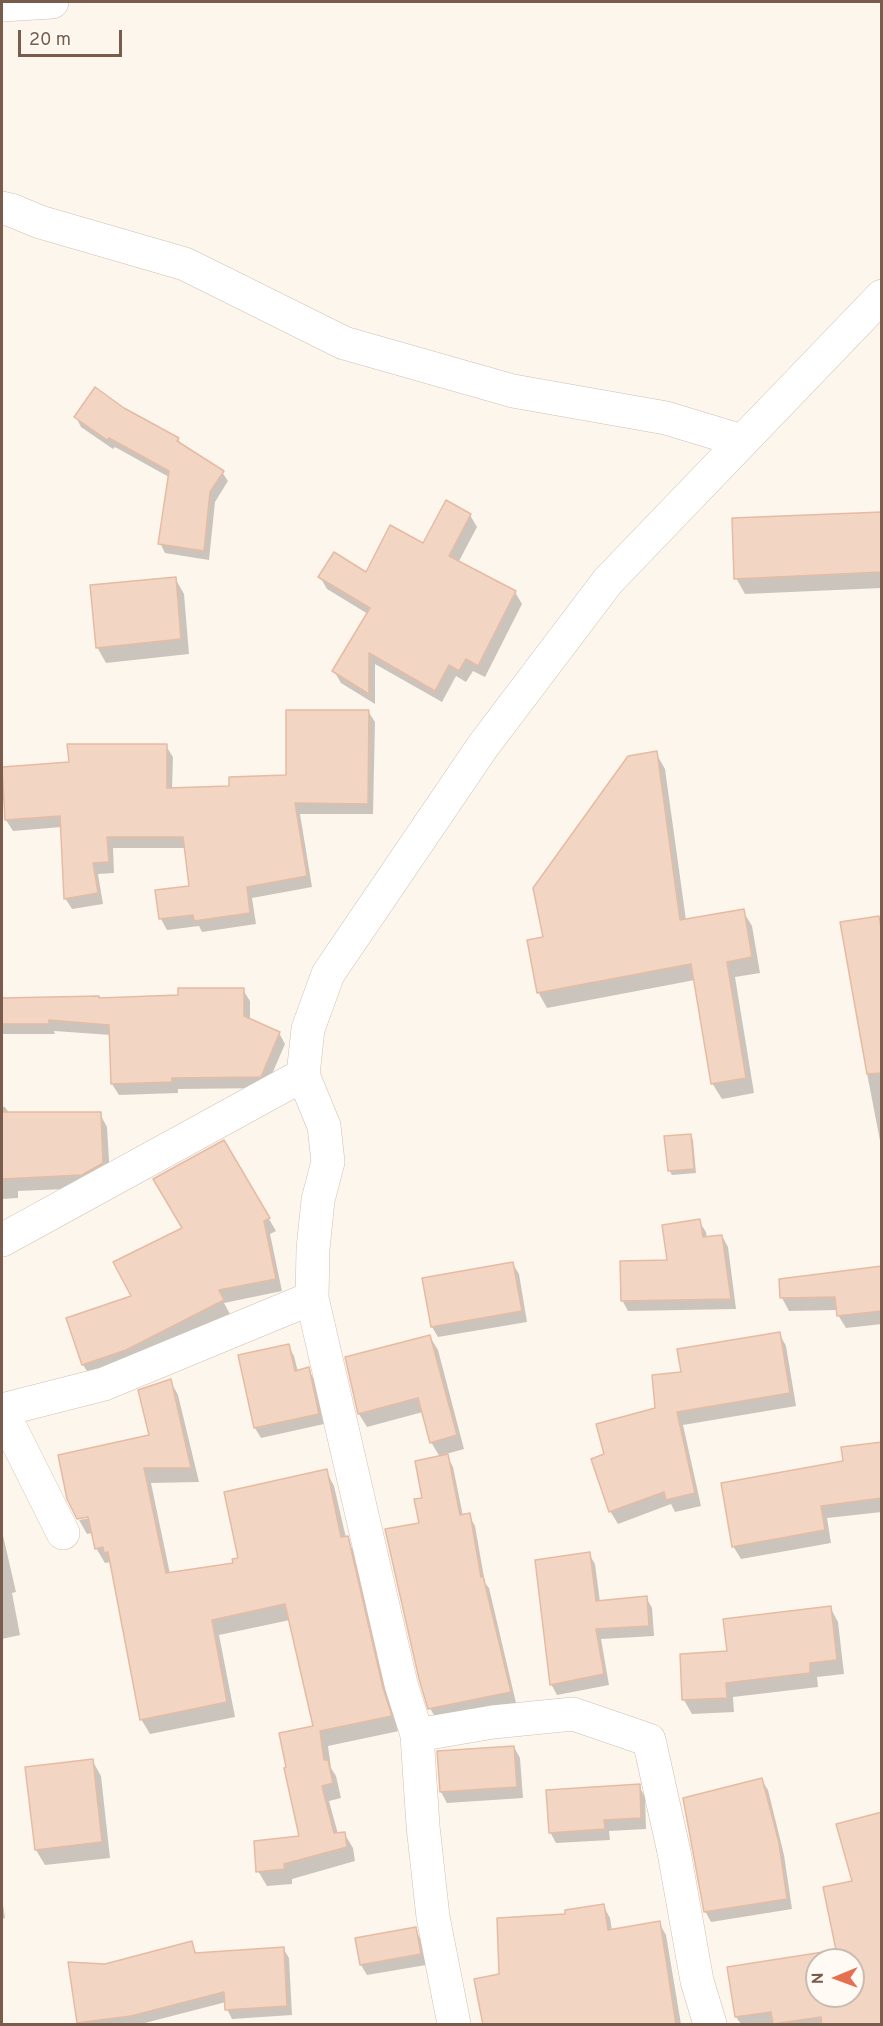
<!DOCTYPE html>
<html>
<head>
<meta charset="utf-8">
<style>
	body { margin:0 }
	#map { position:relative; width:883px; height:2026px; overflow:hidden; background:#fdf6ec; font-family:Overpass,sans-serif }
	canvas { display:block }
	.frame { position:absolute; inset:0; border:3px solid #7a5c4d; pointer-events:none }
	.north { position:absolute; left:805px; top:1948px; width:60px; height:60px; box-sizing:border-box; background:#fffaf3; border:2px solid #cabbb1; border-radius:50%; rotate:269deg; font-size:16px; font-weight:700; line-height:24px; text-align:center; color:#7a5c4d }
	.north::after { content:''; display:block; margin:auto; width:21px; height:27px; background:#e76f51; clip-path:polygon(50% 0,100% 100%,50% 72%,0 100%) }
	.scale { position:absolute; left:18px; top:30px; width:104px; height:27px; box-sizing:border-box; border:3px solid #7a5c4d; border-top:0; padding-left:8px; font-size:18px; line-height:21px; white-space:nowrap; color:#7a5c4d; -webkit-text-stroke:4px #fffaf3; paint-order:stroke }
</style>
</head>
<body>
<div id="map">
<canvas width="883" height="2026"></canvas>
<div class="frame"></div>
<div class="north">N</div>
<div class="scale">20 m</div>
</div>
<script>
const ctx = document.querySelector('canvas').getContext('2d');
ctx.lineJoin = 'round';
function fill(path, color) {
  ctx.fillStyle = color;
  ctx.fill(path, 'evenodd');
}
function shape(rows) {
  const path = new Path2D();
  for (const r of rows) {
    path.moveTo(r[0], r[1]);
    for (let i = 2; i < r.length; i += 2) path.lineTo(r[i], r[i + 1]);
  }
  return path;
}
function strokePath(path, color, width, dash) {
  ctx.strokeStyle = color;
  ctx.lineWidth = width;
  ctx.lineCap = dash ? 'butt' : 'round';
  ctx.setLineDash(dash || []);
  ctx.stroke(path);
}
const shadow = shape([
	[123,409,178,439,182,446,222,472,228,481,215,502,209,560,165,553,160,543,169,477,115,447,113,449,81,427,76,417],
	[882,513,882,588,745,594,736,578],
	[470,515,477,527,458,563,515,592,522,604,485,677,473,671,466,682,456,676,442,702,375,664,375,704,341,683,334,671,368,614,327,589,320,577,366,574,424,545],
	[175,578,184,594,189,654,106,663,97,647],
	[368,711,375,722,373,814,300,814,312,887,252,898,256,924,202,932,199,926,167,930,161,919,191,887,186,848,113,848,114,873,98,874,103,904,72,909,65,898,62,827,13,831,6,820,2,768,71,763,166,746,173,757,172,789,231,788,287,777],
	[656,753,665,769,686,920,743,911,752,926,760,973,735,977,754,1093,722,1099,712,1083,695,980,547,1008,538,992,545,938],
	[878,917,882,924,882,1151,859,1032,861,1031],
	[243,990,250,1001,250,1020,279,1033,285,1044,266,1088,178,1089,178,1093,119,1095,112,1084,111,1035,54,1031,55,1034,2,1034,2,1000,98,998,99,1000,179,997],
	[2,1107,5,1107,9,1113,100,1114,107,1127,110,1177,89,1188,18,1191,18,1198,2,1199],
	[690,1135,693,1140,696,1173,672,1175,669,1170],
	[224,1142,276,1231,270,1234,282,1291,224,1303,230,1314,133,1363,91,1377,83,1365,184,1229],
	[699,1221,706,1232,707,1238,722,1236,728,1247,736,1309,628,1311,622,1300,668,1262],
	[513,1264,519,1274,527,1322,438,1337,432,1327],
	[882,1268,882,1324,846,1328,838,1315,838,1310,789,1311,782,1298],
	[779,1333,786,1346,796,1406,683,1425,701,1506,675,1512,671,1504,618,1524,610,1511,606,1455,657,1409,682,1374],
	[430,1337,438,1350,464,1449,446,1454,453,1467,463,1516,469,1515,475,1526,485,1583,489,1588,516,1703,436,1719,430,1708,421,1524,424,1499,440,1457,431,1442,423,1412,367,1427,359,1414,347,1359],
	[288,1345,294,1356,298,1372,308,1369,314,1379,324,1424,261,1438,255,1428,240,1356],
	[170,1380,178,1395,199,1482,151,1483,170,1574,235,1564,326,1471,334,1486,346,1538,355,1553,399,1731,328,1746,331,1768,336,1776,341,1798,329,1801,338,1834,344,1833,353,1848,355,1861,292,1879,292,1884,267,1886,258,1871,301,1838,315,1727,290,1620,219,1635,235,1717,150,1734,141,1719,111,1562,105,1563,96,1548,93,1533,87,1534,79,1520,96,1517,151,1436],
	[882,1443,882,1512,827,1518,831,1543,741,1559,733,1546,845,1463],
	[2,1531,16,1592,12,1593,20,1635,2,1639],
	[589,1554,595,1564,600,1602,646,1597,652,1608,654,1636,601,1639,609,1685,557,1695,551,1684],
	[830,1607,838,1622,844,1674,817,1677,818,1687,733,1697,734,1712,692,1714,684,1700,729,1653],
	[514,1747,520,1758,523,1798,447,1803,441,1792,438,1753],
	[92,1760,101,1776,110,1858,45,1865,36,1850,27,1768],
	[761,1779,768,1790,784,1855,792,1909,711,1922,705,1911],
	[639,1786,645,1797,646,1829,609,1831,610,1840,556,1843,550,1832],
	[854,1882,882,2024,741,2024,736,2017,729,1969,838,1951],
	[817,1960,853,1960,853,1996,817,1996],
	[2,1898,5,1918,2,1919],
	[603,1905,610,1918,612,1931,659,1923,666,1935,681,2024,485,2024,501,1975,567,1915],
	[415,1929,421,1940,426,1965,367,1975,361,1965],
	[191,1943,197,1954,283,1948,289,1958,292,2015,232,2019,227,2009,226,2002,141,2024,81,2024,78,2019,105,1965]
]);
const building = shape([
	[95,387,124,408,179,438,177,441,224,471,210,492,204,551,158,544,169,471,109,438,107,440,74,417,95,387],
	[446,500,471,514,449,556,516,591,478,666,466,659,459,671,449,665,435,691,369,653,369,694,332,671,370,608,318,577,334,552,366,572,390,525,423,543,446,500],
	[882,512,882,572,734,579,732,518,882,512],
	[176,577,181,639,96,648,90,585,176,577],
	[286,710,369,710,368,804,295,803,307,876,247,887,250,913,194,921,193,915,159,919,155,890,189,886,183,837,107,837,109,862,93,863,98,893,64,899,60,816,5,820,2,767,69,762,67,744,167,744,167,788,229,786,229,777,286,775,286,710],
	[657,751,680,920,744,909,752,957,727,962,746,1078,711,1084,691,964,537,993,527,940,543,937,533,888,628,756,657,751],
	[879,916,882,934,882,1073,867,1074,840,922,879,916],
	[178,988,244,988,244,1016,280,1032,261,1077,172,1078,172,1082,111,1084,109,1025,49,1020,49,1024,2,1024,2,998,99,996,99,998,178,995,178,988],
	[2,1112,101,1112,103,1163,82,1175,2,1179,2,1112],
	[691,1134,694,1169,668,1171,664,1136,691,1134],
	[224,1140,270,1218,264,1221,276,1279,219,1290,224,1300,126,1350,82,1365,66,1318,131,1296,113,1262,182,1228,153,1179,224,1140],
	[700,1219,703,1237,722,1235,731,1299,621,1301,620,1261,667,1260,662,1225,700,1219],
	[513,1262,522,1311,431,1327,422,1278,513,1262],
	[882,1266,882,1311,837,1316,835,1297,780,1298,779,1279,882,1266],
	[780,1332,790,1393,677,1412,695,1493,666,1500,664,1492,609,1512,591,1459,604,1454,596,1424,655,1408,652,1375,681,1372,677,1349,780,1332],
	[430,1335,457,1435,430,1443,418,1398,358,1414,345,1357,430,1335],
	[289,1344,295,1371,309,1367,319,1414,254,1428,238,1355,289,1344],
	[171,1379,191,1468,144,1468,166,1573,233,1563,232,1559,238,1558,224,1492,327,1469,341,1537,348,1536,383,1688,392,1716,320,1731,324,1760,328,1760,333,1783,322,1786,334,1833,345,1832,347,1847,284,1864,285,1869,256,1872,254,1841,299,1836,284,1768,286,1767,279,1733,313,1726,285,1604,212,1620,227,1702,140,1720,108,1552,104,1553,103,1547,95,1549,88,1517,77,1519,67,1499,58,1455,149,1435,138,1390,171,1379],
	[882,1442,882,1498,821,1506,825,1530,732,1547,721,1483,843,1461,841,1447,882,1442],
	[448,1454,460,1515,470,1513,481,1577,483,1576,511,1692,428,1709,419,1679,385,1529,419,1523,414,1499,422,1498,415,1461,448,1454],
	[590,1552,596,1601,647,1596,649,1626,596,1629,604,1674,550,1685,535,1560,590,1552],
	[831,1606,837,1660,810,1663,810,1673,726,1683,727,1698,682,1700,680,1654,727,1651,723,1619,831,1606],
	[514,1746,517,1787,440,1792,437,1751,514,1746],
	[93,1759,102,1842,35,1850,25,1767,93,1759],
	[762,1778,779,1843,787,1899,704,1912,683,1798,762,1778],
	[640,1784,641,1818,604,1820,605,1829,549,1833,546,1790,640,1784],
	[882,1812,882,2025,822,2025,821,2017,773,2024,771,2012,735,2017,727,1967,836,1950,823,1887,852,1881,836,1824,882,1812],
	[817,1960,853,1960,853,1996,817,1996,817,1960],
	[604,1904,608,1930,660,1921,676,2025,483,2025,474,1979,499,1974,497,1918,565,1914,565,1910,604,1904],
	[416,1927,421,1954,360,1965,355,1938,416,1927],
	[192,1941,195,1953,284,1947,287,2006,225,2010,224,1992,131,2016,77,2023,68,1962,105,1964,192,1941]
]);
const minor = shape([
	[2,5,52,2],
	[2,208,11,210,40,222,185,264,344,343,513,391,666,418,742,441],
	[2,1240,303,1075],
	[2,1410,104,1384,312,1298],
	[2,1411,63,1533],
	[417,1735,493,1722,573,1714,649,1740,674,1852,697,1981,710,2024],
	[454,2024,433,1917,423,1826,417,1735,401,1684,312,1298,313,1249,318,1200,328,1162,324,1126,303,1075,308,1029,328,974,483,746,608,581,882,296]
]);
fill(shadow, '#0003');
fill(building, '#f3d5c3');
strokePath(building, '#e6bba3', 1.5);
strokePath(minor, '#d1beb0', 34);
strokePath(minor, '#fff', 33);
</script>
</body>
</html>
